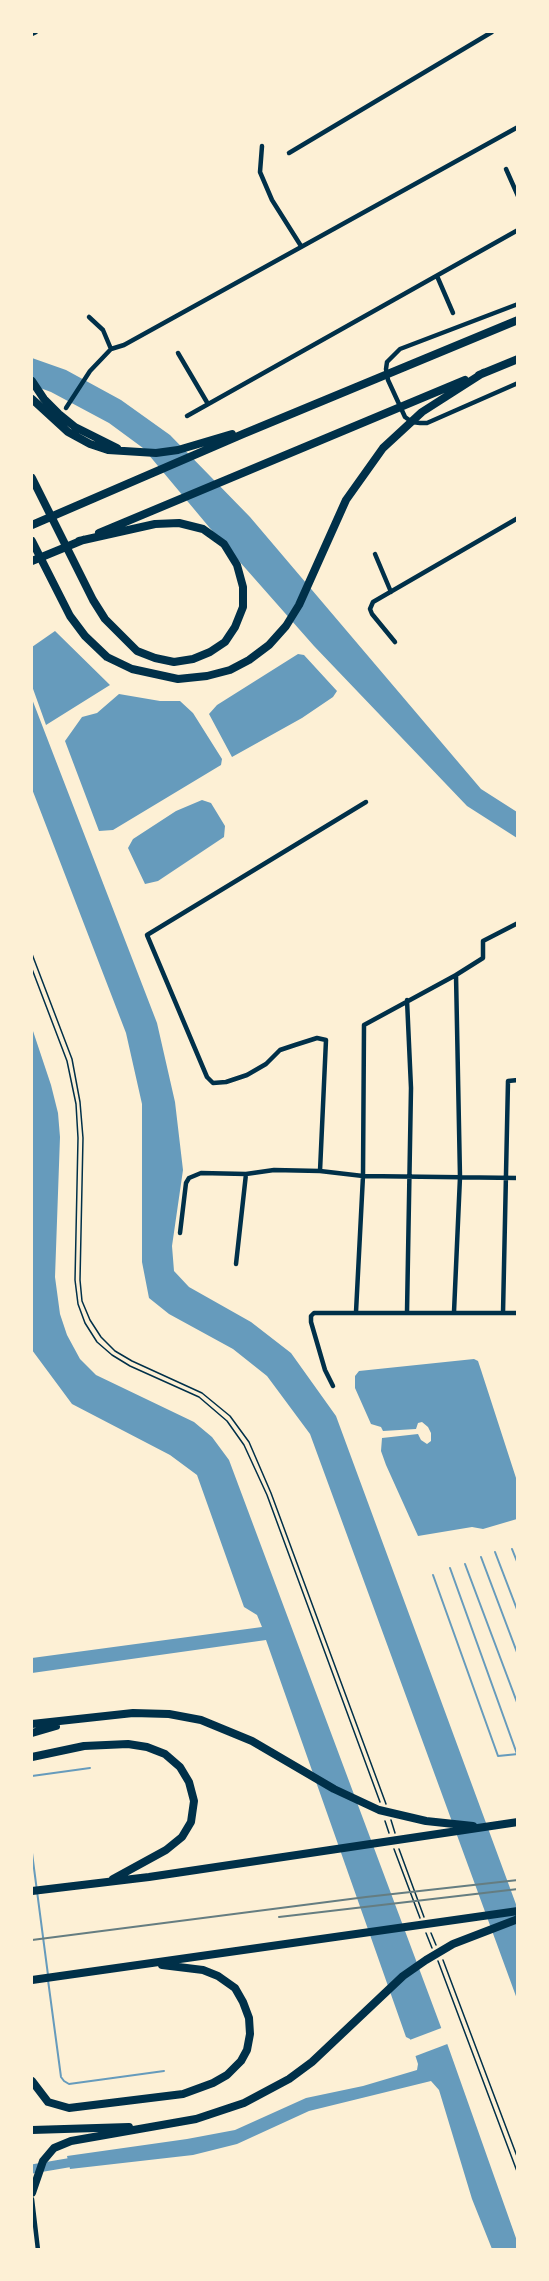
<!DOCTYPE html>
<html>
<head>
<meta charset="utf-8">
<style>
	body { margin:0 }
	#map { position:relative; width:549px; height:2281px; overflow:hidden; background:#fdf0d5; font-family:Quicksand,sans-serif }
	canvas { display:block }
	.frame { position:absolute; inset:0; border:33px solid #fdf0d5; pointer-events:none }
</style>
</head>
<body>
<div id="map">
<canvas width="549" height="2281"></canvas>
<div class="frame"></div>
</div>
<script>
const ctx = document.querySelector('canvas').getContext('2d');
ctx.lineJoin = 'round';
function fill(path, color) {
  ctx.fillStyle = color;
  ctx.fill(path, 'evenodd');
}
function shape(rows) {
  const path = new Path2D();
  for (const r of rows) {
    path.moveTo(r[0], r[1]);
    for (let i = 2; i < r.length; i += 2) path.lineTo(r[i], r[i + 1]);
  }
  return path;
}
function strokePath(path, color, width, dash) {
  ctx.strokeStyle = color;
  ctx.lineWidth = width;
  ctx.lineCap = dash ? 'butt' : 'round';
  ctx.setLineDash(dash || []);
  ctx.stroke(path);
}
const water = shape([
	[32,358,66,370,121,400,170,435,250,517,481,789,517,812,517,838,467,806,314,646,209,527,143,448,109,423,51,392,32,385],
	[55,631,110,685,46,725,32,686,32,647],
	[298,654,304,655,337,691,333,697,302,718,232,757,209,714,217,705],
	[119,694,160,701,180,701,193,713,222,759,221,765,113,830,99,831,65,741,82,717,97,713],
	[32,699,157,1023,175,1102,183,1170,172,1246,174,1271,189,1287,251,1322,291,1353,336,1416,517,1907,517,1999,310,1434,267,1376,233,1349,169,1314,149,1298,142,1262,142,1104,126,1033,32,789],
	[202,800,211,803,225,826,224,837,158,881,145,884,128,848,133,839,176,811],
	[32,1028,51,1085,58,1113,60,1137,55,1277,60,1314,67,1335,80,1359,96,1375,194,1422,212,1437,229,1460,448,2046,517,2241,517,2249,492,2249,472,2199,439,2090,431,2081,309,2111,237,2144,193,2155,70,2169,67,2156,187,2139,235,2130,306,2098,363,2086,417,2070,418,2064,410,2039,406,2037,266,1640,32,1673,32,1658,262,1627,257,1615,244,1607,197,1475,170,1455,72,1404,32,1350],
	[474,1359,478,1361,481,1370,517,1481,517,1519,483,1529,472,1527,418,1536,386,1465,381,1451,382,1438,418,1434,421,1440,427,1444,431,1441,431,1433,428,1427,422,1422,418,1423,416,1429,383,1431,381,1427,371,1424,355,1388,355,1376,359,1371]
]);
const pier = shape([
	[444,2027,450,2043,413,2057,407,2041]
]);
const stream = shape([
	[512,1549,518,1564],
	[495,1552,518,1612],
	[481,1557,518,1655],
	[465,1564,518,1705],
	[450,1568,517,1754],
	[433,1575,498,1756,518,1754],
	[32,1776,90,1768],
	[32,1853,48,1975],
	[48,1980,61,2077,64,2081,69,2084,164,2071]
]);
const canal = shape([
	[32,2169,79,2161]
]);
const path = shape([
	[32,954,72,1059,80,1102,83,1138,80,1280,82,1301,90,1320,101,1337,115,1351,132,1361,202,1393,230,1416,249,1442,271,1493,386,1804],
	[32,969,67,1061,76,1104,78,1138,75,1280,78,1304,85,1323,97,1342,112,1355,130,1366,199,1397,227,1421,244,1445,267,1495,380,1802],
	[391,1820,395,1833],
	[385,1821,389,1833],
	[394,1849,420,1918],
	[399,1849,424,1917],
	[426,1933,432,1948],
	[431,1933,436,1945],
	[443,1960,518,2159],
	[438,1961,518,2174]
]);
const minor = shape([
	[32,34,36,32],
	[262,146,260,172,272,200,301,246],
	[289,153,492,32],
	[506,169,518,196],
	[437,276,453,313],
	[518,304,400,349,387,362,386,369,388,380,405,417,412,422,420,423,427,423,518,383],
	[89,317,103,330,111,349],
	[178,353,208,404],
	[66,408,90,371,111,349,124,345,518,127],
	[187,416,518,230],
	[375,554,391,592],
	[395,642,372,614,370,609,373,602,518,518],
	[320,1171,326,1040,317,1038,295,1045,280,1050,266,1064,247,1075,226,1082,213,1083,207,1077,147,935,366,802],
	[180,1233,186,1183,189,1178,201,1173,246,1174],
	[236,1264,246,1174,274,1170,320,1171,363,1176,518,1178],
	[356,1312,363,1176,364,1025,456,975],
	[407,1312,411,1088,407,1000],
	[454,1312,460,1177,456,975,483,958,483,941,518,923],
	[503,1313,508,1081,518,1080],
	[333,1386,325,1370,311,1322,311,1316,314,1313,518,1313],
	[32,2199,38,2250]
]);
const primary = shape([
	[479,375,518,359],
	[32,381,44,399,59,414,75,427,117,448],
	[32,399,68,432,90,444,108,450,156,453,178,450,232,434],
	[32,478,93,600,105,619,137,651,155,658,174,662,193,659,210,652,225,642,235,627,243,607,243,587,237,565,224,544,203,529,179,523,155,524,79,541],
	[32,525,243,434,518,320],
	[99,533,465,380],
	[32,541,70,616,85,636,107,657,132,669,178,679,207,676,230,670,249,660,269,645,286,626,299,605,346,500,383,448,422,412,483,373],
	[32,561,83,540]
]);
const trunk = shape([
	[32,1724,133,1713,169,1714,201,1720,252,1741,334,1789,379,1810,426,1821,473,1826],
	[32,1733,56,1726],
	[32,1757,84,1746,128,1744,147,1747,165,1754,180,1767,189,1782,194,1801,191,1822,182,1837,166,1850,113,1879],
	[32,1891,149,1877,518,1822],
	[32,1980,518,1911],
	[32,2081,48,2102,69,2108,183,2094,213,2083,227,2075,241,2061,247,2050,250,2034,249,2018,243,2002,235,1988,218,1976,203,1970,162,1965],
	[32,2130,129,2127],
	[32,2193,43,2161,54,2148,71,2141,196,2119,244,2103,289,2079,312,2062,403,1976,426,1960,453,1944,518,1919]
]);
const rail = shape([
	[279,1917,518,1889],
	[32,1940,366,1897,518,1880]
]);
fill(water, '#669bbc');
fill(pier, '#fdf0d5');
strokePath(stream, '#669bbc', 2);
strokePath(canal, '#669bbc', 9);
strokePath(path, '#003049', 1.5);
strokePath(minor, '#003049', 4.5);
strokePath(primary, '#003049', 8);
strokePath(trunk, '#003049', 8);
strokePath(rail, '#657d81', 2);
</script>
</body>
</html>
